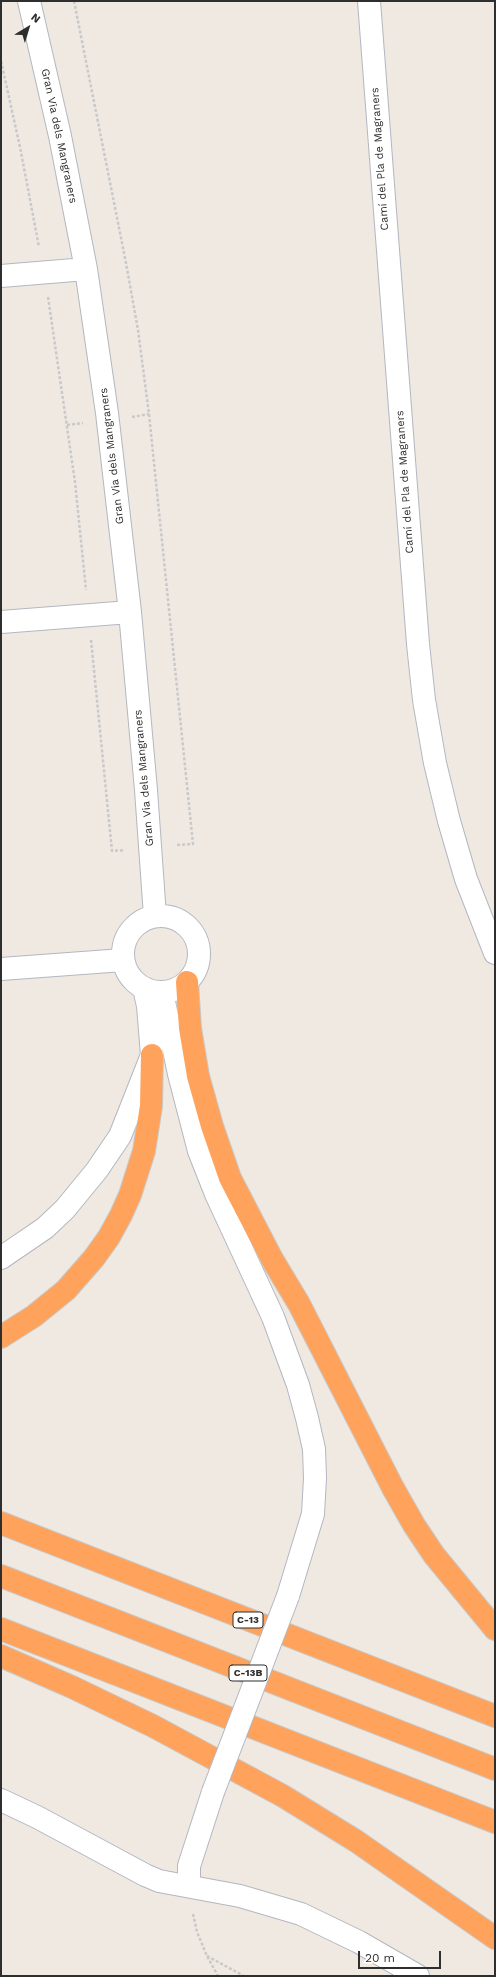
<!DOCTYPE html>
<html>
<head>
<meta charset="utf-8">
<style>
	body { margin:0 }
	#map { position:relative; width:496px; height:1977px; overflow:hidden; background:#efe9e1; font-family:"Work Sans",sans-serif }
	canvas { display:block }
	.frame { position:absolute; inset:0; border:2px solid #2e2e2e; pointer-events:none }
	.north { position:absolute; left:8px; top:8px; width:40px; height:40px; -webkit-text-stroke:3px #fff; paint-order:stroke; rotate:38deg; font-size:11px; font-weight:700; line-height:16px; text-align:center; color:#2e2e2e }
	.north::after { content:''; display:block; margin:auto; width:14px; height:18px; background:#2e2e2e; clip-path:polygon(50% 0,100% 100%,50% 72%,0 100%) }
	.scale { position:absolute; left:358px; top:1951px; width:83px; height:18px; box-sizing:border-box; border:2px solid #2e2e2e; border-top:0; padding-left:5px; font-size:12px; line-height:14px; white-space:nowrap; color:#2e2e2e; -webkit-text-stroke:3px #fff; paint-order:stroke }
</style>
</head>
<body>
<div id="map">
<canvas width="496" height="1977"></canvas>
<div class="frame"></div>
<div class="north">N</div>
<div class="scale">20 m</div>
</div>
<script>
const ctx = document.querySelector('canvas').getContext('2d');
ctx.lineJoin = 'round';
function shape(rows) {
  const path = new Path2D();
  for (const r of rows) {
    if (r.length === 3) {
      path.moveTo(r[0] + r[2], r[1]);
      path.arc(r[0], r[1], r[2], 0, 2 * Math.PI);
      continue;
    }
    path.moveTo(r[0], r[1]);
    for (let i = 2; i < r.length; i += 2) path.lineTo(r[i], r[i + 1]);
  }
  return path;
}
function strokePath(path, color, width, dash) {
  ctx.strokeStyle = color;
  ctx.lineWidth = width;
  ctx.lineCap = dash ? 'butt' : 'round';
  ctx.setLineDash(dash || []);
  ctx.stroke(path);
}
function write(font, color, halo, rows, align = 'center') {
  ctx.font = font + ' "Work Sans",sans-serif';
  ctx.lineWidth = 3.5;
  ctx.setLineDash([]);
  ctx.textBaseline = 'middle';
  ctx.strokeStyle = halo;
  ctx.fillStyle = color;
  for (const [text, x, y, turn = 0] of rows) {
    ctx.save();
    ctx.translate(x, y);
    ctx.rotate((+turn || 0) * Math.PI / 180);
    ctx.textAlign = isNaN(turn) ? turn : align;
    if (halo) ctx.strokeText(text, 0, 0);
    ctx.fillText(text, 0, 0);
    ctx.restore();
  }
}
const path = shape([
	[74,1,126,263,138,330,149,414,193,844,176,845],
	[1,61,20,147,39,247],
	[48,297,75,482,86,590],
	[132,417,149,414],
	[67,425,83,423],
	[91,640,112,851,125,850],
	[193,1914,197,1932,207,1956,218,1976],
	[207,1956,244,1976]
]);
const minor = shape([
	[29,1,60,136,86,269,107,413,130,612,146,790,155,916],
	[369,1,418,644,424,700,435,763,449,821,466,879,495,953],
	[1,276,86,269],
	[1,622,130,612],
	[161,954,38],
	[1,969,123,960],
	[162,992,179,1074,199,1151,216,1194,273,1317,298,1385,307,1418,314,1449,315,1478,313,1514,288,1596],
	[1,1258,45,1228,65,1209,97,1170,120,1136,152,1055,148,1006,144,988],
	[1,1800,37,1817,145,1875,159,1881,240,1896,301,1914,359,1942,418,1976],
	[189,1886,189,1866,213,1792]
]);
const highway = shape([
	[187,982,190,1028,198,1076,212,1126,230,1178,272,1259,299,1304,393,1488,414,1525,434,1555,495,1629],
	[1,1337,34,1316,66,1290,94,1258,109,1237,121,1215,130,1195,144,1151,151,1106,152,1055],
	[1,1523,495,1716],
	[1,1576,495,1769],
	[1,1629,495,1822],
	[1,1656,72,1687,153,1726,283,1796,356,1841,495,1938]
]);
const minorBridge = shape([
	[213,1792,288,1596]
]);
const shields = [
	[248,1620,30],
	[248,1673,38]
];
const shieldNames = [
	["C-13",248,1620],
	["C-13B",248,1673]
];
const streetNames = [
	["Gran Via dels Mangraners",59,136,78],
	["Camí del Pla de Magraners",380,159,-94],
	["Gran Via dels Mangraners",112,456,-97],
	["Camí del Pla de Magraners",405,482,-94],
	["Gran Via dels Mangraners",144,778,-95]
];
strokePath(minor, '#b4b7c1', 24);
strokePath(highway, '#c9c9c9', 24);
strokePath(path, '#c9c9c9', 2.5, [3, 2]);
strokePath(minor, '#fff', 22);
strokePath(highway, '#ffa35c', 22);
strokePath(minorBridge, '#b4b7c1', 24, []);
strokePath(minorBridge, '#fff', 22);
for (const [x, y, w] of shields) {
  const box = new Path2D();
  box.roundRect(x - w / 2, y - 8, w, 16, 3);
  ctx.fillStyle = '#fff';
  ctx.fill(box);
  strokePath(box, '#2e2e2e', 1);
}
write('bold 10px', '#2e2e2e', null, shieldNames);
write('11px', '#2e2e2e', '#fff', streetNames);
</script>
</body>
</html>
